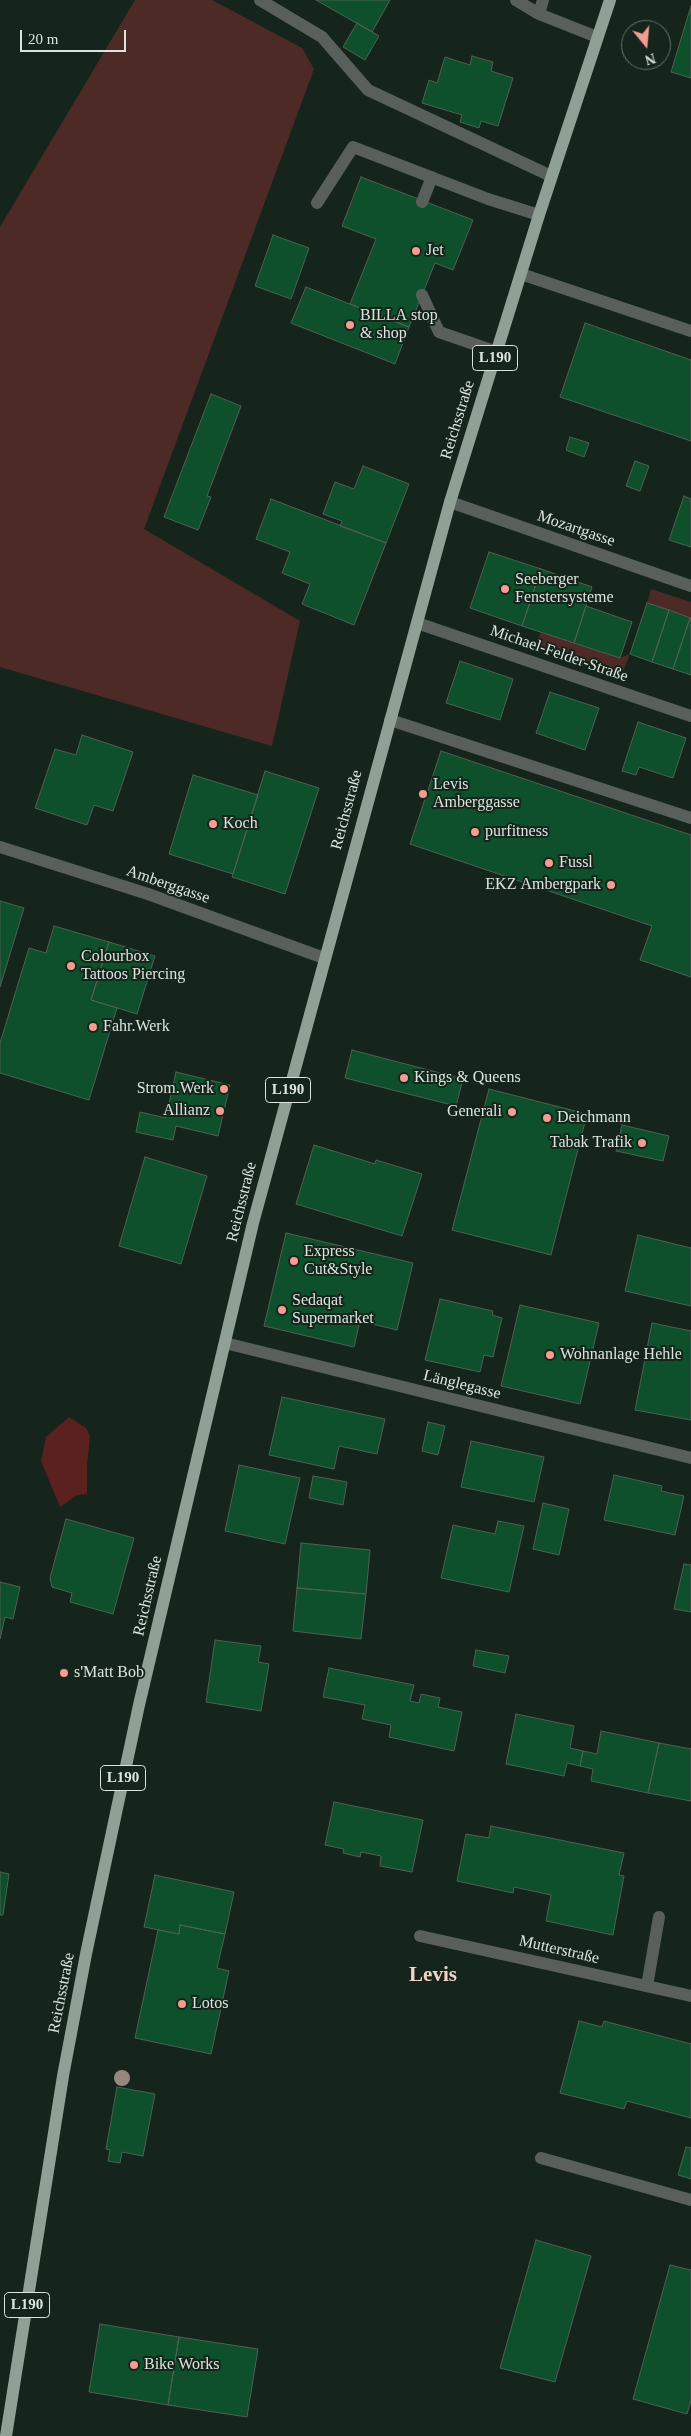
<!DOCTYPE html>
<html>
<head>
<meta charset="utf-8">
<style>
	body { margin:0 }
	#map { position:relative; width:691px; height:2436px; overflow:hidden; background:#16251b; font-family:"Times New Roman",serif }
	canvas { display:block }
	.north { position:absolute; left:621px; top:20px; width:50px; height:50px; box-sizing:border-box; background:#16251b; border:1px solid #657269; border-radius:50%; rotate:163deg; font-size:14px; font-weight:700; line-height:20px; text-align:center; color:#dbe5de }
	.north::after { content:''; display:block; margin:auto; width:18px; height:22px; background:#f59c93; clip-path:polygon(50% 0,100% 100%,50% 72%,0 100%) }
	.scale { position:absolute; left:20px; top:30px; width:106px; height:22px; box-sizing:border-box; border:2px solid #dbe5de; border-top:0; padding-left:6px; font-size:15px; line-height:18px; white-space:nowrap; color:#dbe5de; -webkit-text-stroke:4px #16251b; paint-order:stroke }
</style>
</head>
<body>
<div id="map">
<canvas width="691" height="2436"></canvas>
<div class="north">N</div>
<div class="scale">20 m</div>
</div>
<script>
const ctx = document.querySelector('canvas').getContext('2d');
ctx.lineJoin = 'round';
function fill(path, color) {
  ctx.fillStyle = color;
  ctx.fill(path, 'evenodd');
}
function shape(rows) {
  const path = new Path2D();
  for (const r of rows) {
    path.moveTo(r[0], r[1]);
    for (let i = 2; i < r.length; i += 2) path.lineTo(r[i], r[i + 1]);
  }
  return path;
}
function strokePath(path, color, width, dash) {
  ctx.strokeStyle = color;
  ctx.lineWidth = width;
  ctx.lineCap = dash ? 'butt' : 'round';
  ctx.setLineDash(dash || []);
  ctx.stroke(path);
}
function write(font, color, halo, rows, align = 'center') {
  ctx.font = font + ' "Times New Roman",serif';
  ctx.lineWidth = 4;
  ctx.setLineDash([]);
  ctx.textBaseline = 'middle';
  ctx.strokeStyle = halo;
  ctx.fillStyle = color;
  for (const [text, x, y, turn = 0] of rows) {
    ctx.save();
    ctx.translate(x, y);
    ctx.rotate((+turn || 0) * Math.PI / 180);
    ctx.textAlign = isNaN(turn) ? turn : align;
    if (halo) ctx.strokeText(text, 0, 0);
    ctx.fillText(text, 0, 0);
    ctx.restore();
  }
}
const green = shape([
	[135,0,212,0,302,48,314,69,144,529,300,621,272,746,0,667,0,227],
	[651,589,691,602,691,618,647,603],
	[541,632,620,658,630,654,622,674,535,647]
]);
const water = shape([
	[69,1417,86,1428,90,1436,87,1465,87,1494,77,1495,60,1507,41,1461,46,1437]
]);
const building = shape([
	[316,0,390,0,372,32,316,0],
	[691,6,691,78,671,72,691,6],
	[357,23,379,36,365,60,343,47,357,23],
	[472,56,493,62,491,71,513,78,498,126,481,121,479,128,460,122,462,115,422,103,429,80,437,83,445,57,470,65,472,56],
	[361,177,473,220,453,270,435,263,409,327,350,304,376,239,342,226,361,177],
	[273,235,309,248,291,299,255,286,273,235],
	[306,287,409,327,395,364,291,323,306,287],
	[585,323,691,360,691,441,560,397,585,323],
	[211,394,241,406,207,496,211,497,198,530,164,517,211,394],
	[570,437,589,443,584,457,566,450,570,437],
	[635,461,649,466,640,491,626,486,635,461],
	[363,466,409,484,386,543,340,526,342,521,323,514,335,482,354,489,363,466],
	[684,496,691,499,691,547,669,540,684,496],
	[271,499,386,543,354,625,302,604,310,584,282,573,290,552,256,539,271,499],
	[489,552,541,569,522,626,470,608,489,552],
	[541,569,592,587,574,643,522,626,541,569],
	[647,603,669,610,652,662,630,654,647,603],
	[586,606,632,622,620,658,574,643,586,606],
	[669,610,690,618,673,669,652,662,669,610],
	[690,618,691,618,691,675,673,669,690,618],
	[460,661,513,679,500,720,446,703,460,661],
	[550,692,599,708,585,750,536,733,550,692],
	[638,722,686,738,673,778,639,767,636,775,622,771,638,722],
	[82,735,133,752,113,811,94,805,87,825,35,808,55,749,76,755,82,735],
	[441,751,691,835,691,977,640,960,652,926,410,844,441,751],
	[265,771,319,788,285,894,232,877,265,771],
	[193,775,258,795,233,874,169,854,193,775],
	[0,901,24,908,0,987,0,901],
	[54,926,109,942,91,1000,117,1008,89,1100,0,1073,0,1043,29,948,46,953,54,926],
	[109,942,155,956,137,1014,91,1000,109,942],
	[352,1050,463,1079,456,1106,345,1078,352,1050],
	[176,1072,230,1085,218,1136,176,1126,173,1140,136,1132,140,1112,166,1118,176,1072],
	[489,1089,587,1114,551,1255,452,1230,489,1089],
	[622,1125,669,1136,663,1161,616,1151,622,1125],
	[314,1145,375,1164,376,1160,422,1174,402,1236,296,1204,314,1145],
	[145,1157,207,1176,181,1264,119,1246,145,1157],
	[286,1233,413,1263,397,1330,360,1321,354,1347,264,1326,286,1233],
	[638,1235,691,1248,691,1306,625,1291,638,1235],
	[440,1299,493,1311,492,1315,502,1318,493,1357,484,1355,480,1372,425,1360,440,1299],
	[520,1305,599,1323,580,1404,501,1386,520,1305],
	[652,1323,691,1331,691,1420,635,1410,652,1323],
	[282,1397,385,1419,377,1454,339,1446,334,1469,269,1455,282,1397],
	[428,1422,445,1426,438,1455,422,1451,428,1422],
	[471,1441,544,1457,534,1502,461,1487,471,1441],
	[239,1465,300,1478,285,1544,225,1531,239,1465],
	[614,1475,662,1486,661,1491,684,1496,675,1535,604,1520,614,1475],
	[313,1476,347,1482,343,1505,309,1498,313,1476],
	[543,1503,569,1509,559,1555,533,1549,543,1503],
	[66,1519,134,1538,113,1614,70,1602,72,1593,52,1587,50,1578,66,1519],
	[498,1521,524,1526,509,1592,441,1578,453,1525,495,1534,498,1521],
	[301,1543,370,1550,366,1594,297,1588,301,1543],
	[684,1564,691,1565,691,1612,674,1609,684,1564],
	[0,1582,20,1587,13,1619,5,1617,0,1639,0,1582],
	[297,1588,366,1594,361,1639,293,1631,297,1588],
	[215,1640,261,1646,258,1662,269,1664,261,1711,206,1702,215,1640],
	[476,1650,509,1656,505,1673,473,1666,476,1650],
	[329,1668,414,1685,410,1701,419,1703,421,1694,440,1698,438,1707,462,1712,454,1751,389,1737,391,1725,362,1719,365,1705,323,1697,329,1668],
	[516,1714,574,1726,570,1748,583,1751,580,1766,567,1763,564,1776,506,1764,516,1714],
	[601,1731,659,1743,648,1793,591,1781,593,1769,580,1766,583,1751,597,1754,601,1731],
	[659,1743,691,1749,691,1801,648,1793,659,1743],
	[334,1802,423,1820,412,1872,380,1866,381,1856,361,1852,360,1857,343,1853,344,1849,325,1845,334,1802],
	[491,1826,624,1853,619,1875,624,1876,613,1935,546,1921,551,1895,514,1887,513,1893,457,1881,466,1834,489,1838,491,1826],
	[0,1872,9,1874,3,1915,0,1915,0,1872],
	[155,1875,234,1892,225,1934,180,1925,179,1934,144,1927,155,1875],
	[180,1925,225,1934,217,1968,229,1971,211,2054,135,2038,158,1930,179,1934,180,1925],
	[579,2021,602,2027,604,2021,691,2044,691,2118,627,2101,624,2109,560,2093,579,2021],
	[117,2087,155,2094,143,2156,122,2152,120,2163,108,2161,110,2150,106,2149,117,2087],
	[686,2147,691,2148,691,2179,678,2175,686,2147],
	[536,2240,591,2256,555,2382,500,2368,536,2240],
	[670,2265,691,2270,691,2400,687,2414,633,2399,670,2265],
	[100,2324,179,2337,168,2405,89,2392,100,2324],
	[179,2337,258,2349,247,2417,168,2405,179,2337]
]);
const lane = shape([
	[260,0,322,37,368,90,551,176],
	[516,0,539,14,597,37],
	[539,14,543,0],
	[422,202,432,177],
	[317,203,353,147,488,199,539,215],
	[521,274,691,331],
	[422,295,439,332,497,352],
	[390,720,691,818],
	[647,1986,659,1917],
	[541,2158,691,2200]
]);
const street = shape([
	[450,502,691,586],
	[417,623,691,716],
	[0,847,148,894,324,958],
	[225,1343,691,1458],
	[420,1936,691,1996]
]);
const primary = shape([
	[6,2436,63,2076,86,1954,139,1705,253,1223,450,502,539,215,610,0]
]);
const trees = [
	[122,2078]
];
const markers = [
	[416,251,5,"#f59c93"],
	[350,325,5,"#f59c93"],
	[505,589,5,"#f59c93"],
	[423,794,5,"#f59c93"],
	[213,824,5,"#f59c93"],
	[475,832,5,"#f59c93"],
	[549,863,5,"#f59c93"],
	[611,885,5,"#f59c93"],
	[71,966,5,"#f59c93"],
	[93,1027,5,"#f59c93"],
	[404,1078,5,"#f59c93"],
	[224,1089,5,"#f59c93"],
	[220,1111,5,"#f59c93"],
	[512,1112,5,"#f59c93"],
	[547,1118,5,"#f59c93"],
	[642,1143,5,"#f59c93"],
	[294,1261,5,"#f59c93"],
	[282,1310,5,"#f59c93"],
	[550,1355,5,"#f59c93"],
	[64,1673,5,"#f59c93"],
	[182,2004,5,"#f59c93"],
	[134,2365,5,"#f59c93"]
];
const shields = [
	[495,358,45],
	[288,1090,45],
	[123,1778,45],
	[27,2305,45]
];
const shieldNames = [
	["L190",495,358],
	["L190",288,1090],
	["L190",123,1778],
	["L190",27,2305]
];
const poiNames = [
	["Jet",426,251],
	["BILLA stop",360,316],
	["& shop",360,334],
	["Seeberger",515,580],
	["Fenstersysteme",515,598],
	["Levis",433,785],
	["Amberggasse",433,803],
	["Koch",223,824],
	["purfitness",485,832],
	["Fussl",559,863],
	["EKZ Ambergpark",601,885,"right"],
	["Colourbox",81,957],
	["Tattoos Piercing",81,975],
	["Fahr.Werk",103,1027],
	["Kings & Queens",414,1078],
	["Strom.Werk",214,1089,"right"],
	["Allianz",210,1111,"right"],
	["Generali",502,1112,"right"],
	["Deichmann",557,1118],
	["Tabak Trafik",632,1143,"right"],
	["Express",304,1252],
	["Cut&Style",304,1270],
	["Sedaqat",292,1301],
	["Supermarket",292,1319],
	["Wohnanlage Hehle",560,1355],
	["s'Matt Bob",74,1673],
	["Lotos",192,2004],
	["Bike Works",144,2365]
];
const streetNames = [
	["Reichsstraße",458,420,-73],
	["Mozartgasse",576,529,19],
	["Michael-Felder-Straße",559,654,19],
	["Reichsstraße",347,810,-75],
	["Amberggasse",168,885,19],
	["Reichsstraße",242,1202,-76],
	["Länglegasse",462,1385,14],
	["Reichsstraße",148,1596,-77],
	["Mutterstraße",559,1950,13],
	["Reichsstraße",62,1993,-79]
];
const districtNames = [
	["Levis",433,1976]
];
fill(green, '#4e2a27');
fill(water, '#5b211e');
fill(building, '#0e4f2c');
strokePath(building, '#4f6054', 1);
strokePath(lane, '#59605b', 12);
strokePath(street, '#59605b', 12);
strokePath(primary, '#90a094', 12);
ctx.fillStyle = '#95867f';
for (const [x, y] of trees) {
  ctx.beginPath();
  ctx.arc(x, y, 8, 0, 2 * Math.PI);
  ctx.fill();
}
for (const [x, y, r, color] of markers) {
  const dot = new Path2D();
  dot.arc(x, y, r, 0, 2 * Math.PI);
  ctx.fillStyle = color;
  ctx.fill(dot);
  strokePath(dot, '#16251b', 2);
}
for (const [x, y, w] of shields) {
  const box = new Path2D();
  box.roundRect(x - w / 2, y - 12.5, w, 25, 4);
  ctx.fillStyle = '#16251b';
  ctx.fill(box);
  strokePath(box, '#dbe5de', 1);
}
write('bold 15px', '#dbe5de', null, shieldNames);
write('16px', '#dbe5de', '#16251b', poiNames, 'left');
write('16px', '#dbe5de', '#16251b', streetNames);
write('bold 21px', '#f4d1cc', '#16251b', districtNames);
</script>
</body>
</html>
